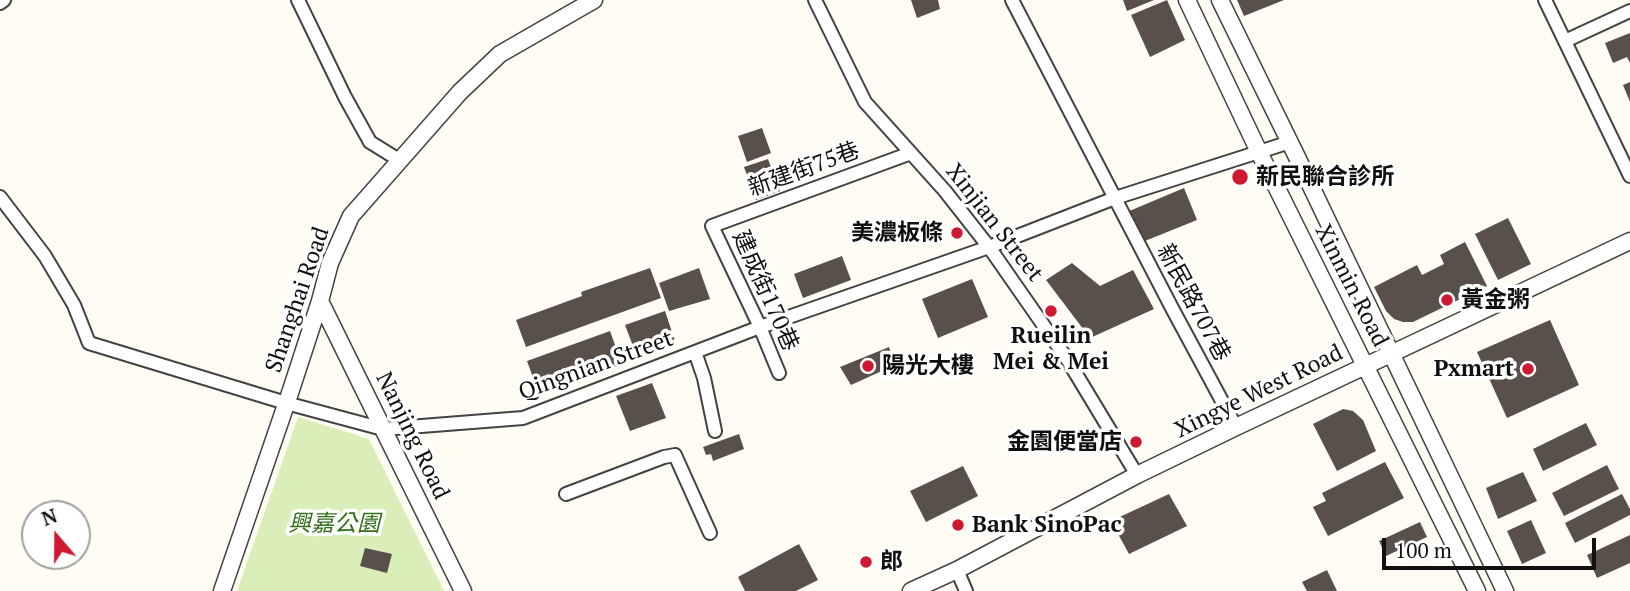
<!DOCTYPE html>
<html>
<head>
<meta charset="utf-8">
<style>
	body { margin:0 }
	#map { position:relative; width:1630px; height:591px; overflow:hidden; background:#fffcf3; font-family:"PT Serif",serif }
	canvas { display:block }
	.north { position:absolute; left:21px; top:500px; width:70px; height:70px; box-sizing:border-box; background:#fff; border:2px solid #9f9f9f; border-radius:50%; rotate:340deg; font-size:19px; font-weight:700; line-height:28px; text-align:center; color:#101010 }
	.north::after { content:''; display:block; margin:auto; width:24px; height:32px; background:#cf1931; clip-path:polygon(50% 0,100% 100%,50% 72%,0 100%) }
	.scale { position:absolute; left:1382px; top:538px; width:214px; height:32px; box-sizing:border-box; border:4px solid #101010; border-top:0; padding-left:9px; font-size:21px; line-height:24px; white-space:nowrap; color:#101010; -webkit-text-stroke:5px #fff; paint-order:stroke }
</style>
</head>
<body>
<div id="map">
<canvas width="1630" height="591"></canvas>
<div class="north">N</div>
<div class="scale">100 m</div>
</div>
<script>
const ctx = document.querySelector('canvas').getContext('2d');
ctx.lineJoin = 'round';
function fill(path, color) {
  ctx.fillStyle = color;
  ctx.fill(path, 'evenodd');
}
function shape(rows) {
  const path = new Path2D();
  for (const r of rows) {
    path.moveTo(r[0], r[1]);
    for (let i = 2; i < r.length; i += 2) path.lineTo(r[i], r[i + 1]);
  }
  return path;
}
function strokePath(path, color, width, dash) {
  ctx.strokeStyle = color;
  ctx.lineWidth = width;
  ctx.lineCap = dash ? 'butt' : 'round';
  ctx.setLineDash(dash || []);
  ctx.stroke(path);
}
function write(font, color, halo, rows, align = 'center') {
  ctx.font = font + ' "PT Serif","Noto Sans TC",serif';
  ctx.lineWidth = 7;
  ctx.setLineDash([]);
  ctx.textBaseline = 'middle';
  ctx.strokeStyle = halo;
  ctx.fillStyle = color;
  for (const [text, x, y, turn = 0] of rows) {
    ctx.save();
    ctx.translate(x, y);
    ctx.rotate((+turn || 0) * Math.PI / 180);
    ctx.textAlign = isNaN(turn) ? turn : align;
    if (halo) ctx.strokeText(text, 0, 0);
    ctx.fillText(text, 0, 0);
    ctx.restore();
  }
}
const green = shape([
	[298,417,369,439,444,591,237,591]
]);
const building = shape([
	[911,0,938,0,940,9,917,18],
	[1123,0,1154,0,1127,11],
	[1167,0,1185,40,1150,57,1131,15],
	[1237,0,1284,0,1244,16],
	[1630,33,1630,63,1627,57,1613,63,1605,43],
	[1630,82,1630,102,1623,85],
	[762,128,771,153,747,162,738,136],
	[768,159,780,191,756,200,744,167],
	[1184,188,1197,220,1140,243,1127,212],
	[1508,218,1531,264,1498,280,1475,234],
	[1465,242,1487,286,1413,322,1403,322,1394,319,1386,311,1374,287,1417,265,1422,275,1444,264,1440,255],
	[842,256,851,280,803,298,794,274],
	[1072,263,1100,286,1133,270,1154,309,1090,338,1046,280],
	[650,268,661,298,526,347,516,320,582,296,581,292],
	[699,268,710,299,669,311,659,283],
	[972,279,988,317,938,338,922,299],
	[665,311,675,341,636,354,625,325],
	[1550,320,1579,385,1507,418,1477,352],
	[610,331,622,364,539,394,527,361],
	[889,347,895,365,851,385,840,367],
	[652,383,666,418,630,431,616,396],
	[1343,409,1353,411,1363,420,1376,451,1337,471,1313,424],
	[1586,423,1597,445,1543,471,1533,449],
	[739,434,744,449,713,461,711,454,706,455,703,447],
	[1385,462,1404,498,1328,536,1313,507,1326,501,1322,493],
	[1607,465,1619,489,1564,516,1552,493],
	[963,466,978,496,926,522,910,491],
	[1523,472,1537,501,1498,519,1486,488],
	[1169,494,1187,526,1129,554,1111,521],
	[1622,494,1630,509,1630,515,1575,543,1565,523],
	[1531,520,1546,553,1522,564,1507,531],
	[1420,522,1427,537,1386,556,1379,541],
	[1630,535,1630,563,1597,578,1587,555],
	[799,544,818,580,796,591,745,591,738,577],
	[365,548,392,554,387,573,360,566],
	[1327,570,1337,591,1307,591,1302,582]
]);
const minor = shape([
	[298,0,345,97,370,142,399,160],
	[815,0,865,102,945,191,989,247,1067,359,1137,475],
	[1012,0,1173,310,1236,427],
	[1545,0,1630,176],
	[0,3,4,0],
	[1565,41,1630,11],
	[0,197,45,256,74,305,89,343,286,403,383,429,523,418,760,327,989,247,1115,198,1290,142],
	[695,352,704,378,715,431],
	[779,373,760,327,712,226,911,153],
	[566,494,664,457,675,455,710,533],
	[957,570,966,591]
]);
const tertiary = shape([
	[1187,0,1259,152,1477,591],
	[1220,0,1296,155,1505,591],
	[320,301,463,591],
	[222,591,291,390,320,301,330,263,351,216,460,92,500,54,594,0],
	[911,591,957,570,1137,475,1236,427,1630,241]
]);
const markers = [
	[1240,177,9,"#cf1931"],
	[957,233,7,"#cf1931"],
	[1447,300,7,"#cf1931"],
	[1051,311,7,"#cf1931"],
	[868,366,7,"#cf1931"],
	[1528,369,7,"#cf1931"],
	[1136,442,7,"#cf1931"],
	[958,525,7,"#cf1931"],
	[866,562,7,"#cf1931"]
];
const streetNames = [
	["新建街75巷",804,170,-20],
	["Xinjian Street",994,223,52],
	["Xinmin Road",1351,286,63],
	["建成街170巷",765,291,66],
	["Shanghai Road",298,300,-71],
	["新民路707巷",1193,303,62],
	["Qingnian Street",596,366,-20],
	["Xingye West Road",1259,392,-26],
	["Nanjing Road",412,436,64]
];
const poiNames = [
	["新民聯合診所",1256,177],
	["美濃板條",943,233,"right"],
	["黃金粥",1461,300],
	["Rueilin",1051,336,"center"],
	["Mei & Mei",1051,362,"center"],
	["陽光大樓",882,366],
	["Pxmart",1514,369,"right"],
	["金園便當店",1122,442,"right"],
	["Bank SinoPac",972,525],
	["郎",880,562]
];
const parkNames = [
	["興嘉公園",334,524]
];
fill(green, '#d9eeb8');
fill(building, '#5a504b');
strokePath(minor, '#434343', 16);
strokePath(tertiary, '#434343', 19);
strokePath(minor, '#fff', 12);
strokePath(tertiary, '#fff', 16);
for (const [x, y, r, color] of markers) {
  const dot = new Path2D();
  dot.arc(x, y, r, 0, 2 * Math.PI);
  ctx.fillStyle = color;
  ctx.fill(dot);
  strokePath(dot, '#fff', 2.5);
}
write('23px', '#101010', '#fff', streetNames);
write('bold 23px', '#101010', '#fff', poiNames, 'left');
write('italic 23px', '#326f19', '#fff', parkNames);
</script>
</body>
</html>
